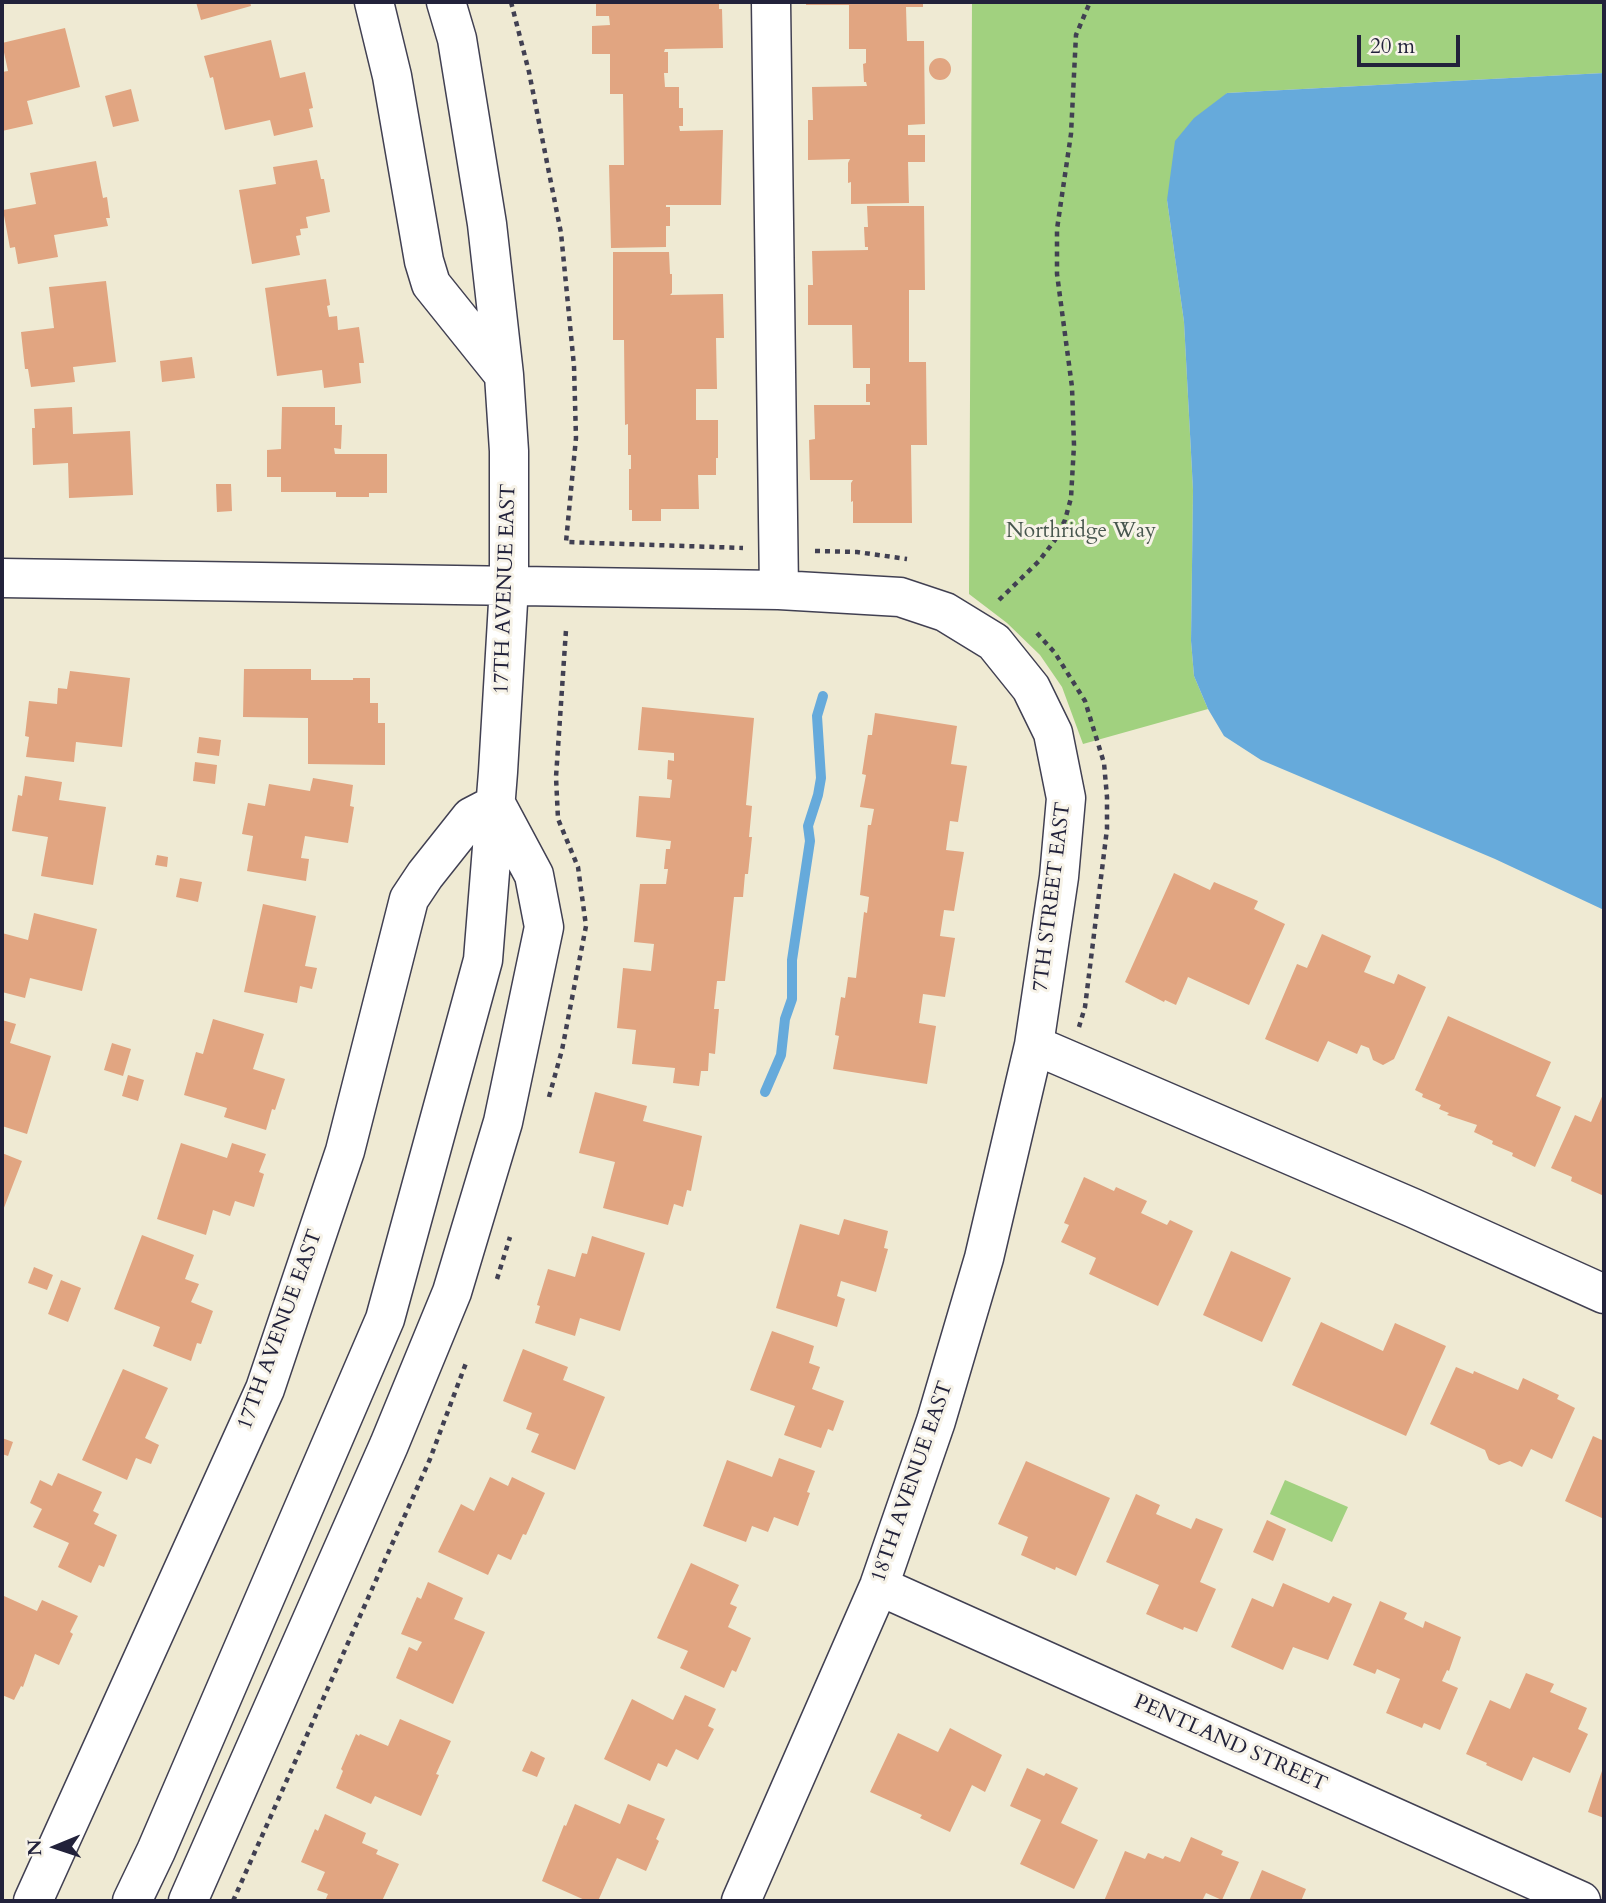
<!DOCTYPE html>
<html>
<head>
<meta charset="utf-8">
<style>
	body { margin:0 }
	#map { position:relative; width:1606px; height:1903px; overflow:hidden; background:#efead3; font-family:Cardo,serif }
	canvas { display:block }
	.frame { position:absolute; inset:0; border:4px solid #22223b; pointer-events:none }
	.north { position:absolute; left:21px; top:1812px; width:70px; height:70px; -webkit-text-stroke:5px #f7f3e8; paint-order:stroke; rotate:268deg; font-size:19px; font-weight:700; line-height:28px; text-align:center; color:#22223b }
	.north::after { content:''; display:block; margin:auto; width:24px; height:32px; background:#22223b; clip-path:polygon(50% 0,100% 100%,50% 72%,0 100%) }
	.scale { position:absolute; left:1357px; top:35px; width:103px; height:32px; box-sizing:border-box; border:4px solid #22223b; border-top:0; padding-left:9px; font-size:21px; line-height:24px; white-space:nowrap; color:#22223b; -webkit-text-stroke:5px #f7f3e8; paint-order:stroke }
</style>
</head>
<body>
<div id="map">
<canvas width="1606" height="1903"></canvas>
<div class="frame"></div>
<div class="north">N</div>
<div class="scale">20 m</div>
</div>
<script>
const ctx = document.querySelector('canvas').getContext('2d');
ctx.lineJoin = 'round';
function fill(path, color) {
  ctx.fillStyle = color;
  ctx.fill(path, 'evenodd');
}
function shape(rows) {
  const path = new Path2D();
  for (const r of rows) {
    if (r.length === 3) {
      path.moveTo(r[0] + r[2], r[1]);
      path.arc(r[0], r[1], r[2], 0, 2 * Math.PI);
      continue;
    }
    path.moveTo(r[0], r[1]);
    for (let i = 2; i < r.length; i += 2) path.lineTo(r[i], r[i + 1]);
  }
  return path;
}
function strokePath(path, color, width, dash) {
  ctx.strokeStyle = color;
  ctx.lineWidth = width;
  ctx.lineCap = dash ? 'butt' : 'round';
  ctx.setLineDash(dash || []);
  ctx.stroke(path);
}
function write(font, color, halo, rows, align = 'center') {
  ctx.font = font + ' Cardo,serif';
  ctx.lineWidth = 6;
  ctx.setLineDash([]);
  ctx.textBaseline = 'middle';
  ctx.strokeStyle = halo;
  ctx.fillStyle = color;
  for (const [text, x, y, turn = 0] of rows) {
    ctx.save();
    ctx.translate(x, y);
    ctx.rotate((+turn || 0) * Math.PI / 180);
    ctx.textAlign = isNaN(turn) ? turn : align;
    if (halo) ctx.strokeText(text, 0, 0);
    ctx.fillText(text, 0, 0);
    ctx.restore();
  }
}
const green = shape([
	[972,2,1604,2,1604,73,1227,93,1167,200,1184,322,1193,490,1191,641,1194,676,1208,709,1083,744,1062,687,1040,655,1007,623,969,594],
	[1285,1480,1348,1507,1332,1542,1270,1514]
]);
const water = shape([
	[1604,73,1604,910,1495,859,1261,760,1224,736,1208,709,1194,676,1191,641,1193,490,1184,322,1167,200,1175,141,1194,118,1227,93]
]);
const stream = shape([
	[765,1092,781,1055,785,1019,792,999,792,960,810,841,808,826,818,795,821,778,817,716,823,696]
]);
const building = shape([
	[196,2,250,2,251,6,201,20],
	[596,2,719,2,719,9,722,9,723,48,665,49,664,52,668,52,668,73,664,73,665,87,679,87,679,108,683,108,683,126,679,126,680,131,723,130,721,205,666,205,666,207,670,207,670,226,666,226,666,247,611,248,609,165,624,165,623,94,610,94,610,54,592,54,592,26,610,25,609,16,596,16],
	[806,2,923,2,923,7,906,7,907,41,924,41,925,124,908,125,908,135,925,135,925,162,908,162,909,203,851,204,851,182,848,183,848,163,850,159,808,160,808,120,813,120,812,87,867,86,866,82,864,82,863,64,866,63,866,49,849,49,849,5,806,5],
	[65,28,80,87,27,101,33,124,2,131,2,72,8,71,2,43],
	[271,40,280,78,305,72,313,108,309,109,313,127,274,136,270,120,225,130,213,77,210,78,204,56],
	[940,69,11],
	[131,89,139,121,113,127,105,96],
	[317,160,321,179,324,179,330,212,306,217,308,228,300,229,301,235,296,236,300,255,252,264,239,190,276,184,273,167],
	[96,161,103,198,107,197,110,218,106,218,108,226,54,235,58,257,18,264,15,247,10,248,3,210,36,204,30,173],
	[867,206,924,206,925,290,909,290,909,362,926,362,927,445,911,445,912,523,853,523,853,501,851,502,851,483,853,480,810,480,809,440,815,439,814,405,870,405,870,402,866,402,866,384,870,384,870,368,853,368,852,325,808,325,808,285,813,285,812,251,868,250,868,247,865,247,864,227,868,227],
	[613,252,669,252,670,274,672,274,672,293,670,295,723,294,724,338,716,338,717,389,696,389,696,420,718,420,718,458,716,458,716,475,698,475,699,509,661,509,661,521,632,521,632,510,629,510,629,469,631,469,631,455,628,455,628,424,625,425,624,340,613,340],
	[326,279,330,305,327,306,329,317,337,316,338,330,359,327,364,363,359,363,361,383,324,388,322,370,277,376,265,288],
	[106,281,116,362,73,367,75,382,31,387,28,369,25,369,21,332,54,328,49,287],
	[192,357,195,378,162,382,160,361],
	[72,407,73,434,130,431,133,495,69,498,68,463,33,465,32,428,35,428,34,409],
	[282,407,335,407,335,425,342,425,341,449,334,448,335,454,387,454,387,493,369,493,369,497,336,497,336,492,281,492,281,477,267,477,267,450,281,449],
	[216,484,231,484,232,511,217,512],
	[244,669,311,669,311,680,353,680,353,678,370,678,370,703,378,703,378,723,385,723,385,765,308,764,308,718,243,717],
	[70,671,130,678,122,747,76,742,74,762,26,757,29,737,25,736,29,701,57,704,58,688,67,689],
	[642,707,754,718,746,805,752,806,749,837,752,837,748,874,745,874,743,897,734,897,725,981,717,981,714,1009,719,1009,715,1054,709,1053,708,1071,701,1071,699,1086,673,1083,675,1068,632,1064,636,1030,617,1028,623,968,651,971,654,944,634,942,640,884,666,884,668,869,664,869,666,849,670,849,671,841,636,837,639,796,670,798,672,780,667,779,668,760,674,761,674,753,638,750],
	[875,713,957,726,951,764,967,766,958,822,950,821,946,850,964,852,954,911,944,910,940,936,955,938,945,997,923,994,919,1023,936,1026,927,1084,833,1069,839,1036,835,1035,841,997,845,998,848,977,856,978,864,912,867,913,869,897,860,895,868,825,871,825,874,809,860,807,866,775,862,774,868,735,872,735],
	[199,737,221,740,219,756,197,753],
	[195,762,217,765,215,784,193,781],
	[25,776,62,782,59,800,106,807,93,885,41,876,48,837,12,831,18,795,22,796],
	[313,778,353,785,350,806,354,807,348,843,305,836,301,858,309,859,306,881,247,871,253,836,242,834,248,803,265,806,269,784,310,791],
	[157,855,168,857,167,867,155,865],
	[1174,873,1210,890,1214,882,1258,901,1254,909,1285,924,1249,1005,1188,977,1176,1005,1165,1000,1164,1002,1125,982],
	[180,878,202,882,198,902,176,897],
	[263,904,316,916,305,966,317,968,312,989,300,986,297,1003,244,992],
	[34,913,97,929,82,991,30,978,25,998,2,992,2,933,28,940],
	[1322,934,1371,956,1364,972,1394,984,1398,974,1426,987,1394,1059,1383,1065,1373,1060,1369,1048,1361,1045,1357,1054,1328,1041,1318,1062,1265,1039,1297,964,1307,968],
	[1448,1016,1551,1062,1536,1096,1561,1107,1535,1167,1512,1156,1513,1153,1492,1144,1493,1141,1474,1132,1477,1125,1447,1115,1449,1113,1439,1109,1441,1105,1422,1097,1423,1094,1415,1090],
	[213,1019,264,1034,253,1069,285,1079,275,1110,272,1109,266,1130,224,1117,227,1108,184,1095,196,1052,203,1054],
	[2,1020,16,1024,10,1043,51,1056,27,1134,2,1126],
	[112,1043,131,1049,123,1076,104,1070],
	[128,1075,144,1080,138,1101,122,1096],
	[595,1092,647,1106,643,1121,702,1136,691,1191,687,1190,683,1207,674,1204,668,1225,603,1208,615,1162,579,1153],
	[1604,1092,1604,1196,1571,1181,1572,1177,1551,1168,1575,1115,1591,1122],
	[181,1143,227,1158,232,1143,266,1154,259,1172,264,1174,254,1207,235,1201,230,1216,213,1210,206,1235,157,1219],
	[2,1153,22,1161,2,1213],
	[1084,1177,1114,1191,1116,1187,1147,1201,1141,1213,1167,1225,1170,1220,1193,1231,1158,1306,1089,1274,1096,1258,1061,1242,1069,1225,1064,1223],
	[844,1219,888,1231,884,1248,888,1249,876,1292,841,1281,837,1296,845,1299,837,1327,776,1308,800,1224,839,1235],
	[142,1235,194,1255,185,1279,199,1284,191,1302,213,1311,201,1344,197,1343,191,1361,153,1346,160,1327,114,1309],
	[592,1236,645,1253,620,1331,580,1318,575,1336,535,1323,540,1306,537,1305,548,1269,575,1277,582,1253,587,1254],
	[1231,1251,1291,1278,1262,1342,1203,1315],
	[34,1267,53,1275,47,1290,28,1283],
	[61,1280,81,1288,68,1322,48,1314],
	[1321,1322,1383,1351,1395,1323,1446,1346,1406,1436,1292,1385],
	[772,1331,814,1346,809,1363,820,1367,812,1389,844,1401,833,1431,828,1429,821,1448,784,1435,795,1406,750,1390],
	[523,1349,568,1367,563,1380,605,1397,575,1470,531,1452,539,1434,526,1429,532,1413,503,1401],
	[1456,1367,1473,1374,1474,1371,1518,1390,1523,1378,1559,1395,1557,1399,1575,1408,1552,1459,1531,1449,1522,1467,1510,1461,1499,1465,1489,1460,1485,1450,1430,1424],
	[123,1369,168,1388,145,1438,159,1445,151,1464,136,1458,127,1480,82,1460],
	[1593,1436,1604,1441,1604,1519,1565,1501],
	[2,1438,13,1442,8,1456,2,1454],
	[779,1458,815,1471,807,1492,810,1493,798,1526,774,1517,768,1532,752,1526,746,1542,703,1526,727,1460,772,1477],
	[1026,1461,1110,1498,1076,1576,1056,1567,1055,1570,1021,1555,1028,1537,998,1524],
	[58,1473,102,1492,93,1511,99,1514,94,1524,117,1535,104,1567,99,1565,91,1583,58,1567,69,1543,33,1527,42,1509,30,1503,40,1480,52,1486],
	[490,1477,508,1486,512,1477,545,1493,526,1535,523,1534,511,1560,498,1554,488,1575,438,1552,461,1504,474,1511],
	[1136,1494,1160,1505,1156,1514,1191,1529,1196,1518,1223,1529,1200,1582,1216,1589,1197,1632,1184,1627,1183,1630,1146,1614,1159,1585,1106,1562],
	[1267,1520,1286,1529,1273,1561,1253,1552],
	[691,1563,739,1585,730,1604,737,1607,728,1627,751,1638,736,1672,732,1670,724,1688,680,1668,688,1651,657,1638],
	[428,1582,463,1598,454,1619,485,1632,453,1704,396,1678,409,1647,417,1651,422,1642,401,1634,417,1597,421,1599],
	[1283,1583,1329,1603,1333,1596,1352,1604,1328,1660,1293,1647,1283,1670,1231,1647,1252,1598,1273,1607],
	[4,1596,37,1611,42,1600,78,1616,70,1632,73,1634,59,1665,35,1654,23,1687,21,1686,14,1700,2,1695,2,1601],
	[1380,1601,1407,1613,1404,1619,1423,1628,1425,1621,1461,1637,1449,1671,1447,1670,1442,1681,1458,1688,1440,1730,1424,1723,1422,1728,1386,1713,1400,1679,1377,1669,1375,1674,1353,1665],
	[1526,1673,1554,1684,1550,1692,1587,1708,1578,1729,1588,1734,1570,1773,1533,1757,1522,1781,1486,1765,1487,1763,1466,1754,1490,1700,1510,1709],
	[685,1695,716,1709,708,1726,714,1729,698,1760,676,1749,667,1767,658,1763,650,1781,604,1759,632,1699,673,1720],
	[400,1719,451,1741,436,1774,439,1775,421,1816,375,1796,371,1804,336,1788,343,1771,341,1769,356,1734,359,1736,360,1734,388,1746],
	[950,1728,1002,1755,985,1792,972,1785,950,1832,920,1818,922,1815,870,1792,898,1733,938,1752],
	[531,1751,545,1758,537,1777,522,1771],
	[1604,1765,1604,1818,1588,1812],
	[1027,1768,1044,1776,1046,1773,1078,1788,1061,1823,1098,1840,1074,1889,1020,1864,1041,1820,1010,1806],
	[575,1804,620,1824,628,1804,665,1819,656,1839,659,1841,646,1871,617,1858,598,1901,587,1901,542,1881,564,1825,566,1826],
	[325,1814,366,1833,362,1843,378,1850,376,1854,399,1864,382,1901,325,1901,328,1894,317,1890,325,1872,301,1862,315,1829,318,1831],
	[1191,1837,1223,1851,1221,1855,1239,1862,1222,1900,1206,1893,1202,1901,1104,1901,1125,1851,1145,1859,1148,1853,1163,1859,1165,1856,1180,1862],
	[1262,1870,1306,1889,1301,1901,1249,1901]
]);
const path = shape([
	[511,2,529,72,561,233,574,366,576,438,566,542,743,548],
	[815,551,857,552,907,559],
	[999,600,1039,561,1055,540,1065,520,1071,498,1074,445,1072,387,1057,274,1057,229,1071,134,1076,35,1090,2],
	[1037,633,1055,653,1085,701,1104,763,1107,797,1107,829,1085,1007,1079,1027],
	[549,1097,562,1050,586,926,578,867,558,819,556,777,566,630],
	[497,1279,510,1237],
	[233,1901,430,1459,466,1363]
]);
const minor = shape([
	[374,2,392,76,424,261,431,284,504,375],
	[771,2,779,590],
	[2,578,779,590,900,597,945,612,994,642,1031,688,1053,733,1066,798,1059,877,1034,1045,1413,1208,1604,1294],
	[879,1586,1581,1901],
	[33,1901,265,1389,345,1151,409,899,425,875,471,817,496,804,534,875,544,927,503,1122,452,1292,389,1445,188,1901],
	[132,1901,156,1851,385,1319,483,960,498,772,509,586,509,451,504,375,487,224,457,39,446,2],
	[741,1901,879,1586,936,1421,984,1258,1034,1045]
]);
const parkNames = [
	["Northridge Way",1081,532]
];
const streetNames = [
	["17TH AVENUE EAST",506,589,-88],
	["7TH STREET EAST",1053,897,-83],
	["17TH AVENUE EAST",281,1330,-70],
	["18TH AVENUE EAST",913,1482,-71],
	["PENTLAND STREET",1230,1744,24]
];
fill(green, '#a1d17f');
fill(water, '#66aadb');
strokePath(stream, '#66aadb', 10);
fill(building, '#e1a581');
strokePath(minor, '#414052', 41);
strokePath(path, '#414052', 4.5, [5, 5]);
strokePath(minor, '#fff', 38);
write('21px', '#48574f', '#f7f3e8', parkNames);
write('21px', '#22223b', '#f7f3e8', streetNames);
</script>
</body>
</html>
